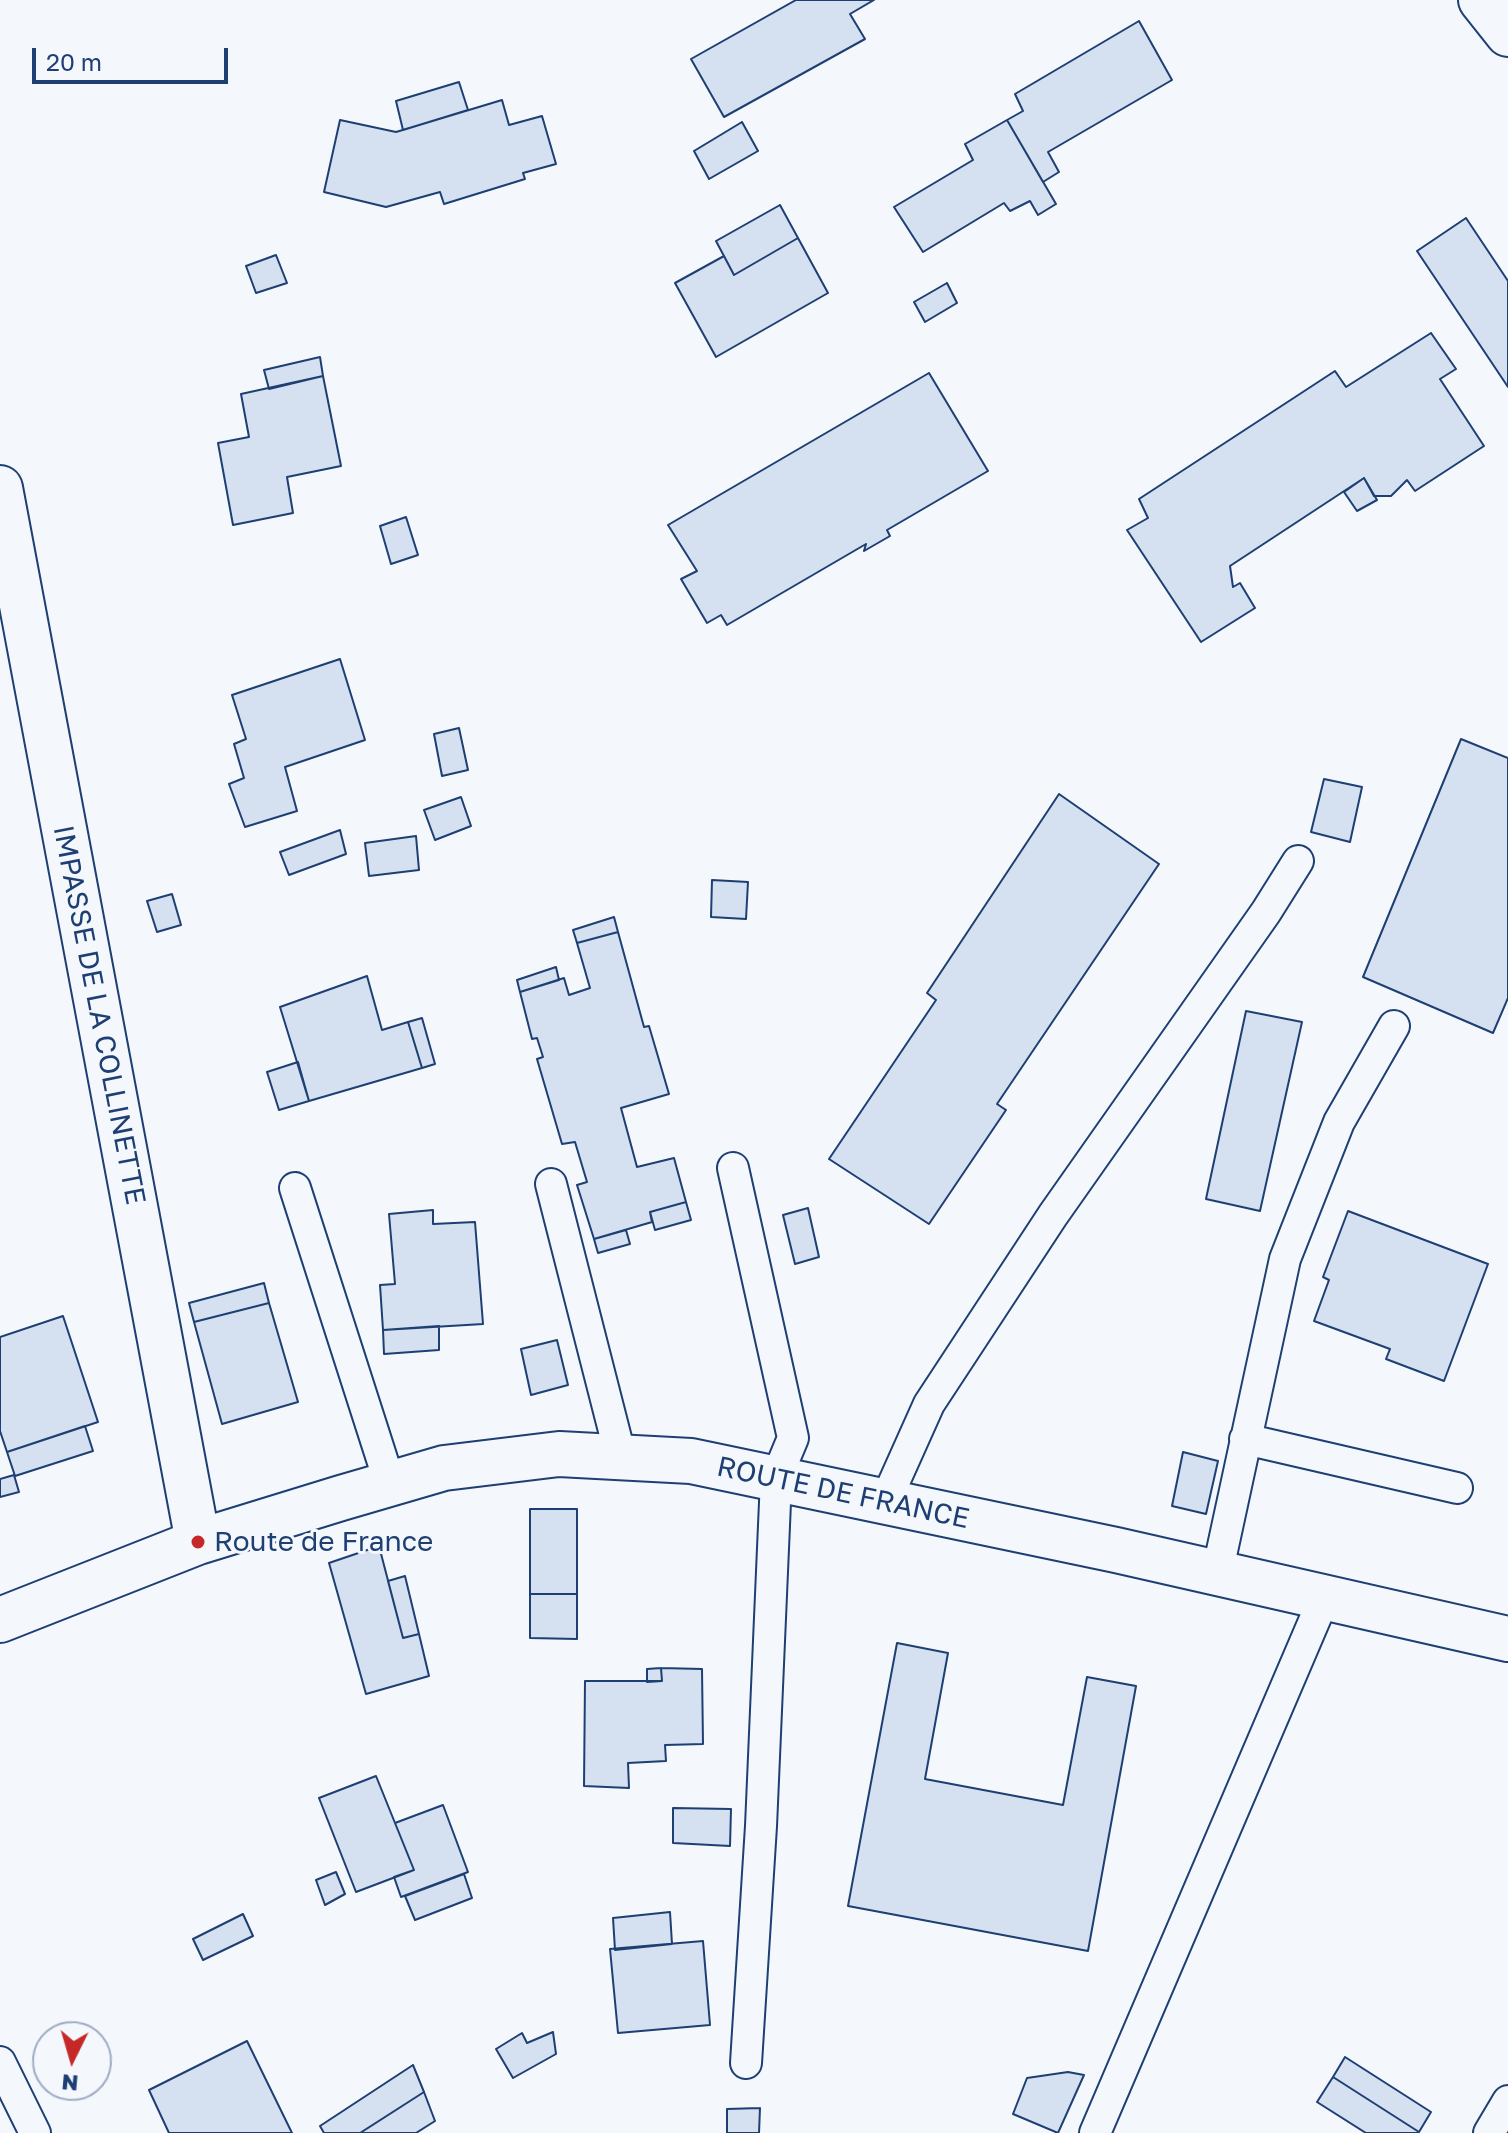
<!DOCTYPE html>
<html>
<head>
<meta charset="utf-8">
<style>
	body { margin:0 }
	#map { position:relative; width:1508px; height:2133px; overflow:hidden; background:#f4f7fb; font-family:"Golos Text",sans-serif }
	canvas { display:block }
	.north { position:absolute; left:32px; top:2021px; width:80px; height:80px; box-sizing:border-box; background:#f4f7fb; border:2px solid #9eadc5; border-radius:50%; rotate:185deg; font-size:22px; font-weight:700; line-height:32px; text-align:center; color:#1d3f73 }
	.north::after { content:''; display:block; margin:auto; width:28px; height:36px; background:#c62828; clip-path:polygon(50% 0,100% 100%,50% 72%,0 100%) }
	.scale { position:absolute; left:32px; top:48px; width:196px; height:36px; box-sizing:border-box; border:4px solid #1d3f73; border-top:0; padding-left:10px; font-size:24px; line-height:28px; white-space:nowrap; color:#1d3f73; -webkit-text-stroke:6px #f4f7fb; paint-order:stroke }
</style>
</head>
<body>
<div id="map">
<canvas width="1508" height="2133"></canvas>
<div class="north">N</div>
<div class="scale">20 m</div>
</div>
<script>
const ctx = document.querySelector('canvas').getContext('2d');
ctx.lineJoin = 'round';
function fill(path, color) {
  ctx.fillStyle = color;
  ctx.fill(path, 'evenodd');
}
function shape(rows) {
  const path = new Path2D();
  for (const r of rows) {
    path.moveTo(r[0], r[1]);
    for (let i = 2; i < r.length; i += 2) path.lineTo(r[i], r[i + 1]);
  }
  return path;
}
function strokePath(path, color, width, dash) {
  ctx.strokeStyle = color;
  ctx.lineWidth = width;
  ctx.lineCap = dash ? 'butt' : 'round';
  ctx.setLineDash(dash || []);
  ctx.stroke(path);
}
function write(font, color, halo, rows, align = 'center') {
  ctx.font = font + ' "Golos Text",sans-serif';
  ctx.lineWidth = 6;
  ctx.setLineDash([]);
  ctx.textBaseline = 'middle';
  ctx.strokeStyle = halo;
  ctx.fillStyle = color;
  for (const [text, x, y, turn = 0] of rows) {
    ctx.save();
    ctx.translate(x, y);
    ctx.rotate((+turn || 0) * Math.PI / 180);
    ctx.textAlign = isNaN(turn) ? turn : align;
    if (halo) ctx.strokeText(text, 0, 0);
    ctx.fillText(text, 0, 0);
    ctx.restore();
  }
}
const building = shape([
	[796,0,874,0,850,14,865,39,724,117,691,59,796,0],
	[1139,21,1172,80,1048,152,1059,172,1043,182,1007,120,1023,111,1015,94,1139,21],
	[459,82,468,110,403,130,396,101,459,82],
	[502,100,509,125,542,116,556,164,523,173,525,179,444,204,440,192,386,207,324,192,340,120,396,132,502,100],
	[1007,120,1056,204,1038,215,1030,201,1010,211,1004,203,923,252,894,207,973,160,965,144,1007,120],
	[742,122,758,151,709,179,694,151,742,122],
	[780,205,798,238,734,275,716,241,780,205],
	[1466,218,1508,281,1508,387,1417,251,1466,218],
	[798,238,828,293,716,357,675,283,724,256,734,275,798,238],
	[276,255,287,283,256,293,246,266,276,255],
	[947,283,957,303,925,322,914,302,947,283],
	[1431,333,1456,369,1440,379,1484,446,1415,491,1407,480,1391,496,1374,496,1364,478,1230,566,1233,587,1240,583,1255,608,1201,642,1127,530,1148,518,1139,499,1335,371,1346,387,1431,333],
	[320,357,323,376,269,389,264,370,320,357],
	[929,373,988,471,887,530,890,536,864,551,866,544,727,625,721,615,707,623,681,579,697,571,668,525,929,373],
	[323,376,341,466,287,477,293,513,233,525,218,443,249,437,241,394,323,376],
	[1364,478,1377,500,1357,511,1344,492,1364,478],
	[406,517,418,555,391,564,380,526,406,517],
	[340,659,365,740,285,767,297,811,245,827,229,784,244,778,234,744,246,739,232,695,340,659],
	[459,728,468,770,442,776,434,734,459,728],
	[1461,739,1508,758,1508,998,1493,1033,1363,977,1461,739],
	[1324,779,1362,787,1350,842,1311,832,1324,779],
	[1059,794,1159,864,997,1104,1006,1110,929,1224,829,1159,936,1000,927,993,1059,794],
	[461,797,471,826,435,840,424,810,461,797],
	[340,830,346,854,289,875,280,852,340,830],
	[416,836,419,870,369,876,365,843,416,836],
	[712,880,748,882,746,919,711,917,712,880],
	[172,894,181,925,157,932,147,901,172,894],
	[614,917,618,932,577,943,573,930,614,917],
	[618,932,644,1027,649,1026,669,1094,621,1108,637,1167,674,1158,686,1202,650,1212,652,1222,594,1239,577,1185,587,1182,575,1142,562,1144,537,1059,543,1057,537,1038,532,1039,520,992,564,978,569,995,590,988,577,943,618,932],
	[556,967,559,980,520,992,517,980,556,967],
	[367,976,382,1030,408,1022,422,1068,309,1101,280,1007,367,976],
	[1246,1011,1302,1022,1260,1211,1206,1199,1246,1011],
	[422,1018,435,1064,422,1068,408,1022,422,1018],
	[298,1062,309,1101,279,1110,267,1072,298,1062],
	[686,1202,691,1220,655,1230,650,1212,686,1202],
	[808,1208,819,1257,795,1264,783,1215,808,1208],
	[433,1210,433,1224,475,1222,483,1324,383,1330,380,1285,395,1284,389,1214,433,1210],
	[1348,1211,1488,1264,1444,1381,1386,1359,1390,1349,1314,1321,1329,1280,1323,1277,1348,1211],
	[626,1230,630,1244,598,1253,594,1239,626,1230],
	[264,1283,269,1303,194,1322,189,1303,264,1283],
	[269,1303,298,1402,222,1424,194,1322,269,1303],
	[63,1316,98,1422,7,1452,0,1431,0,1337,63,1316],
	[439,1326,439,1350,384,1354,383,1330,439,1326],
	[557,1340,568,1385,531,1395,521,1349,557,1340],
	[85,1426,93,1451,15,1476,7,1452,85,1426],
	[1183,1452,1218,1461,1206,1514,1172,1506,1183,1452],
	[14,1475,19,1492,0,1497,0,1479,14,1475],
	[530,1509,577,1509,577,1594,530,1594,530,1509],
	[379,1546,403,1638,419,1634,429,1676,366,1694,329,1563,379,1546],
	[405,1576,419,1634,403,1638,388,1581,405,1576],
	[530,1594,577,1594,577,1639,530,1638,530,1594],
	[897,1643,948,1653,925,1779,1063,1805,1087,1677,1136,1686,1088,1951,848,1906,897,1643],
	[661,1668,702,1669,703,1744,665,1745,666,1761,628,1763,629,1788,584,1786,585,1681,662,1681,661,1668],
	[661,1668,662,1681,647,1682,647,1669,661,1668],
	[376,1776,414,1870,356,1892,319,1798,376,1776],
	[443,1805,468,1872,401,1897,394,1877,414,1870,395,1823,443,1805],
	[673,1808,731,1809,730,1846,673,1843,673,1808],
	[336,1872,345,1894,325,1905,316,1880,336,1872],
	[464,1874,472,1898,415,1920,405,1896,464,1874],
	[670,1912,672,1944,615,1950,613,1918,670,1912],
	[243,1914,253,1936,203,1960,193,1939,243,1914],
	[703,1941,710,2025,618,2033,610,1949,703,1941],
	[553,2032,556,2054,513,2078,496,2049,522,2033,527,2043,553,2032],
	[247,2041,292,2133,169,2133,149,2090,247,2041],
	[1345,2057,1431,2112,1419,2132,1333,2077,1345,2057],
	[413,2065,424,2092,360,2133,324,2133,320,2126,413,2065],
	[1068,2072,1084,2075,1058,2133,1013,2114,1027,2078,1068,2072],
	[1333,2077,1419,2132,1418,2133,1366,2133,1317,2102,1333,2077],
	[424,2092,435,2121,416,2133,360,2133,424,2092],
	[760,2108,759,2133,727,2133,727,2109,760,2108]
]);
const service = shape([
	[733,1168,793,1438,776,1479,761,1826,746,2063],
	[551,1184,621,1458],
	[295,1188,390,1484],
	[1245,1439,1457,1488],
	[886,1500,929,1404,1053,1215,1266,912,1298,861],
	[1217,1574,1285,1259,1339,1122,1394,1026],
	[0,2062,35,2133],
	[1095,2133,1324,1598],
	[1489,2133,1508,2101]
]);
const minor = shape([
	[1481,0,1508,34],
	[0,488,198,1542],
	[0,1620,198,1542,341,1498,444,1468,559,1454,691,1461,1116,1550,1508,1639]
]);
const markers = [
	[198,1542,8,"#c62828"]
];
const streetNames = [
	["IMPASSE DE LA COLLINETTE",99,1015,79],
	["ROUTE DE FRANCE",843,1493,12]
];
const poiNames = [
	["Route de France",214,1542]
];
fill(building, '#d5e0f0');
strokePath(building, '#1d3f73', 2);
strokePath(service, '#1d3f73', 34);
strokePath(minor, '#1d3f73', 48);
strokePath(service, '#f4f7fb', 30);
strokePath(minor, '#f4f7fb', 44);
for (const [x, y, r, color] of markers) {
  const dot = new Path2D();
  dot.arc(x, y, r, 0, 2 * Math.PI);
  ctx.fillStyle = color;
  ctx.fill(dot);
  strokePath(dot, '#f4f7fb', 3);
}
write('28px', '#1d3f73', '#f4f7fb', streetNames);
write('28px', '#1d3f73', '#f4f7fb', poiNames, 'left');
</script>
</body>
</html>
